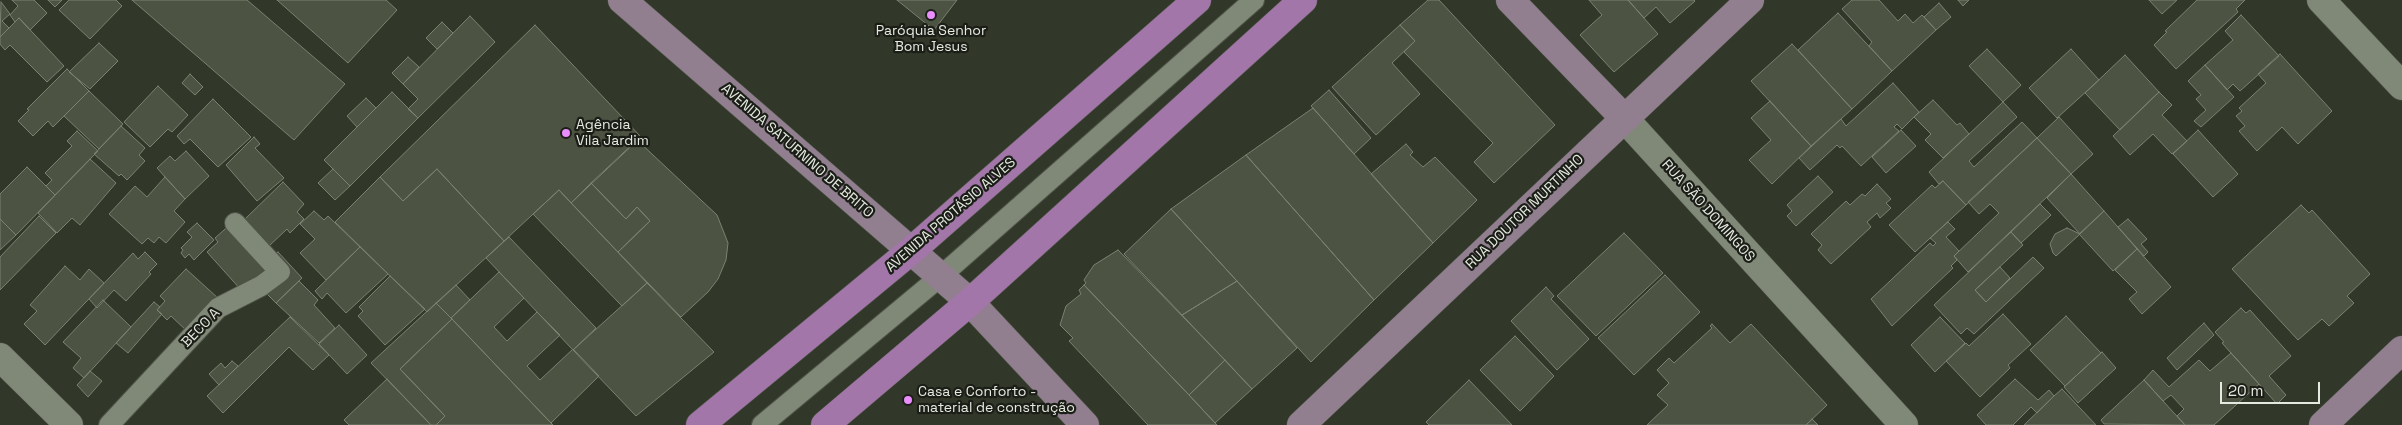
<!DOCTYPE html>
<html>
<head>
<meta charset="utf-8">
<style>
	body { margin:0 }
	#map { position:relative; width:2402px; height:425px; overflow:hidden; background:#323829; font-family:"Space Grotesk",sans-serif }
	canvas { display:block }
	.scale { position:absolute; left:2220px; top:382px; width:100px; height:22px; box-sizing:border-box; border:2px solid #e5eae0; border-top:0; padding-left:6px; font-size:15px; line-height:18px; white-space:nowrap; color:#e5eae0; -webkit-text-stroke:4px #1b1e17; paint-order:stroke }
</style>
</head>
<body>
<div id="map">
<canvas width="2402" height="425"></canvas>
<div class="scale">20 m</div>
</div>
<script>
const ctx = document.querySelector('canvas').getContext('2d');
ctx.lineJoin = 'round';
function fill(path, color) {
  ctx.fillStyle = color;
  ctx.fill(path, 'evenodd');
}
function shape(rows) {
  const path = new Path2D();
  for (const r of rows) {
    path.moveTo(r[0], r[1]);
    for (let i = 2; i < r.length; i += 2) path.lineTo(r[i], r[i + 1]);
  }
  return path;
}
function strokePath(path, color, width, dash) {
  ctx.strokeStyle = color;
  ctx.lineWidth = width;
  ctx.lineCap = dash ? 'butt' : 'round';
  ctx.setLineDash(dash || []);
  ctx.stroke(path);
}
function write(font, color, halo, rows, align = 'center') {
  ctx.font = font + ' "Space Grotesk",sans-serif';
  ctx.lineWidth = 4.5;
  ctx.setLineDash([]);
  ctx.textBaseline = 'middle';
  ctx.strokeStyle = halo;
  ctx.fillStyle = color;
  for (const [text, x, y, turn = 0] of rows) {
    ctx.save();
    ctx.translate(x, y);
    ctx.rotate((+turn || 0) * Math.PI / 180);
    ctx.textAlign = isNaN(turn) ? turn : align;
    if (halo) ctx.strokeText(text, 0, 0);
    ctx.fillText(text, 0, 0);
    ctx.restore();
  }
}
const building = shape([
	[12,0,34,0,47,13,30,30,19,18,15,22,10,15,18,6,12,0],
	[48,0,62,0,55,7,48,0],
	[69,0,116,0,122,6,90,39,59,10,69,0],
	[132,0,247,0,345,84,294,140,132,0],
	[277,0,386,0,397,10,348,63,277,0],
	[897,0,957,0,934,30,897,0],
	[1428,0,1439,0,1555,125,1494,183,1474,162,1493,143,1404,52,1415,41,1400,25,1428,0],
	[1589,0,1628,0,1658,34,1614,72,1580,35,1602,15,1589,0],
	[1628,0,1694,0,1695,1,1670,23,1656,7,1644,18,1628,0],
	[1852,0,1879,0,1898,21,1905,14,1913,23,1922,15,1936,30,1892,71,1869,46,1872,42,1842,9,1852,0],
	[1958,0,1969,0,1963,6,1958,0],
	[2149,0,2177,0,2162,14,2149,0],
	[2197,0,2245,0,2236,9,2238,12,2176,69,2154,45,2167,32,2165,31,2197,0],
	[1,2,10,14,2,21,9,28,0,37,1,2],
	[1939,3,1951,17,1936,30,1924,17,1939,3],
	[1838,13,1892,71,1852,109,1798,50,1838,13],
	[2241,15,2279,56,2240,91,2233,84,2227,90,2205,65,2233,40,2225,31,2241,15],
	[470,16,495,42,418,118,408,109,418,99,403,84,470,16],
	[19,18,64,66,47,82,10,45,5,50,0,44,0,37,19,18],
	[442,22,453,33,437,49,426,38,442,22],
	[535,25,641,137,571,203,559,190,504,241,437,169,403,201,380,177,535,25],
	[1400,25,1415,41,1392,63,1420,94,1376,135,1332,87,1400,25],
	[99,43,118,61,90,89,69,72,99,43],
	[1792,44,1852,109,1811,146,1751,81,1792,44],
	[1987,49,2021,85,2003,102,1969,66,1987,49],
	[2071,49,2099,80,2057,118,2029,88,2071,49],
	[2280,54,2332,111,2298,144,2282,127,2257,151,2239,131,2245,126,2236,116,2242,111,2239,108,2266,83,2258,74,2280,54],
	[2125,55,2159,92,2120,130,2085,93,2125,55],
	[408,57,419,67,403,84,392,73,408,57],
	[2205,65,2234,97,2201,127,2194,121,2206,110,2196,99,2201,95,2188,81,2205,65],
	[67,69,89,91,53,127,48,121,33,136,18,121,29,110,27,109,67,69],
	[190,74,203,87,195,95,182,83,190,74],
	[1893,83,1919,112,1902,129,1897,124,1894,127,1899,131,1861,166,1842,146,1840,148,1837,145,1810,170,1799,158,1841,119,1846,126,1893,83],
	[158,86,188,115,172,132,168,129,150,147,124,122,158,86],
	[1329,90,1371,138,1354,154,1311,106,1329,90],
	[89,91,123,124,99,149,64,116,89,91],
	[392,92,418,118,350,186,324,160,392,92],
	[2159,92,2172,105,2162,115,2187,141,2172,154,2153,134,2130,155,2113,136,2159,92],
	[366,98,376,108,357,127,347,116,366,98],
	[213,99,251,137,218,167,190,139,184,144,177,136,213,99],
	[1933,100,1957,125,1960,123,1969,134,1943,158,1925,140,1931,134,1914,117,1933,100],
	[1770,101,1811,146,1772,184,1749,160,1771,140,1751,118,1770,101],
	[2003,102,2017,117,1969,161,1974,167,2022,122,2037,138,1966,205,1943,181,1939,184,1929,172,2003,102],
	[1313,108,1433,243,1374,300,1246,155,1313,108],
	[2059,117,2093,154,2071,174,2037,138,2059,117],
	[121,126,145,148,139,155,145,161,127,180,121,174,119,176,94,154,121,126],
	[1901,130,1916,146,1886,173,1872,157,1901,130],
	[2198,130,2238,174,2213,197,2173,154,2198,130],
	[77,131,98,151,55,195,46,186,52,180,45,173,72,146,67,141,77,131],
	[254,137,260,144,255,148,284,178,257,201,226,165,254,137],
	[2037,138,2071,174,1968,272,1954,256,1999,213,1990,204,1979,214,1968,202,2037,138],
	[637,140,717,215,728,243,726,260,718,279,708,292,681,317,618,252,650,221,637,207,626,219,591,183,637,140],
	[1406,144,1413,152,1410,155,1423,167,1435,157,1477,200,1433,243,1371,174,1406,144],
	[186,151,209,176,185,199,157,168,170,156,175,161,186,151],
	[1246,155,1374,300,1311,362,1171,209,1246,155],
	[90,159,116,183,80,225,72,218,57,233,38,213,90,159],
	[27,167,55,195,16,235,0,219,0,194,27,167],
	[333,169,350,186,335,200,318,183,333,169],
	[437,169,504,241,427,312,335,222,380,177,403,201,437,169],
	[2071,174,2104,211,2080,234,2047,198,2071,174],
	[1818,176,1833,192,1796,226,1787,216,1792,211,1787,205,1818,176],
	[165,177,185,199,174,211,185,222,166,243,159,237,154,243,148,238,142,244,109,214,135,186,147,197,165,177],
	[1943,181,1966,205,1915,252,1889,225,1932,185,1935,188,1943,181],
	[283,182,304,204,297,212,304,219,290,233,287,229,269,246,244,220,283,182],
	[591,183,626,219,637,207,650,221,618,252,571,203,591,183],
	[1877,184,1891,199,1886,203,1891,208,1880,218,1877,213,1867,222,1871,227,1831,264,1818,250,1822,245,1811,234,1846,201,1850,205,1862,194,1865,196,1877,184],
	[559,190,647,283,622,306,533,214,559,190],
	[2040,204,2051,215,2021,243,2011,232,2040,204],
	[2301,205,2309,213,2312,210,2370,274,2347,296,2354,303,2329,326,2322,319,2298,340,2232,269,2301,205],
	[1171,209,1237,281,1182,315,1124,254,1171,209],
	[314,211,324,220,328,216,360,247,326,280,300,253,315,239,300,224,314,211],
	[2104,211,2137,249,2113,271,2079,234,2104,211],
	[39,216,56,233,0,290,0,257,39,216],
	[0,219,16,235,0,250,0,219],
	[2128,219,2147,239,2141,244,2148,252,2144,256,2118,227,2128,219],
	[1948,222,1955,229,1946,237,1959,251,1954,256,1957,260,1951,266,1953,268,1892,326,1871,299,1930,243,1933,246,1936,243,1930,238,1948,222],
	[197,223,214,240,194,260,189,254,185,258,181,253,183,250,181,248,192,237,187,232,197,223],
	[232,223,275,270,257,284,253,278,242,291,207,252,218,242,215,238,232,223],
	[2067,228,2080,234,2056,256,2053,253,2050,244,2055,234,2067,228],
	[2011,232,2023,245,1975,290,1986,302,2033,257,2044,268,1974,334,1967,328,1961,334,1934,305,2011,232],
	[1624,233,1663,273,1596,336,1557,296,1624,233],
	[509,237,596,328,573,350,486,258,509,237],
	[360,247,388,274,346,313,327,293,322,299,315,291,360,247],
	[2137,249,2171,287,2142,314,2129,299,2137,292,2115,270,2137,249],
	[1118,250,1225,360,1189,395,1084,285,1086,283,1084,280,1094,265,1118,250],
	[145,252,157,264,149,272,151,274,126,301,114,290,97,308,89,299,133,253,138,259,145,252],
	[278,252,302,278,276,303,263,290,272,257,278,252],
	[65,266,80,280,89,269,104,283,45,345,24,324,37,311,30,305,65,266],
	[2000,267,2010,278,1986,302,1975,290,2000,267],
	[186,269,219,299,188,332,171,316,167,320,157,310,165,301,160,296,186,269],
	[499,272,524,298,494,327,507,341,537,312,560,335,527,366,540,380,573,349,599,376,551,423,451,318,499,272],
	[1665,275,1700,312,1634,375,1598,338,1665,275],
	[390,276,425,309,385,345,358,316,363,311,359,307,390,276],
	[299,281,318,300,314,305,335,328,319,343,276,303,299,281],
	[1237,281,1297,348,1252,389,1182,315,1237,281],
	[647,283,714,352,636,416,573,350,647,283],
	[456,285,470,300,451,318,436,303,456,285],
	[1084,285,1189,395,1217,425,1148,425,1069,341,1073,338,1060,325,1066,306,1081,294,1079,290,1084,285],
	[1546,287,1554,296,1551,299,1589,339,1557,370,1511,321,1546,287],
	[103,300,131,327,84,378,73,368,81,358,63,342,103,300],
	[154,302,160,307,157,310,162,314,128,353,116,343,154,302],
	[436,303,452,319,400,369,445,416,436,425,431,425,371,363,436,303],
	[2241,308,2246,313,2250,310,2291,356,2269,376,2286,395,2277,404,2222,343,2224,342,2215,332,2241,308],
	[2003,314,2031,344,2008,365,2010,368,1980,397,1946,361,1966,343,1969,346,2003,314],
	[2066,316,2101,353,2065,386,2030,350,2066,316],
	[290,317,329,355,313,370,289,347,223,413,207,396,290,317],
	[1940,317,1965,343,1935,372,1911,345,1940,317],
	[452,319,549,421,553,425,436,425,445,416,400,369,452,319],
	[2204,323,2214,335,2177,370,2167,358,2204,323],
	[1712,324,1730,343,1751,324,1827,405,1806,425,1647,425,1668,405,1657,395,1669,383,1657,370,1669,358,1674,363,1712,328,1710,326,1712,324],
	[339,325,367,355,347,374,319,344,339,325],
	[1515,336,1554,376,1520,411,1480,370,1515,336],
	[2102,352,2116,368,2078,403,2064,387,2102,352],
	[2231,353,2259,384,2214,425,2185,425,2177,416,2184,409,2171,395,2163,401,2144,380,2153,370,2169,387,2199,360,2210,371,2231,353],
	[1225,360,1252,389,1215,423,1189,395,1225,360],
	[232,361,238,366,219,385,209,374,221,363,225,368,232,361],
	[90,371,102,381,88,397,77,385,90,371],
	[387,379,431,425,349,425,344,420,387,379],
	[2015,379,2038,400,2049,390,2054,396,2037,413,2031,407,2013,425,1986,425,1977,415,2015,379],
	[1469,380,1512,425,1429,425,1426,422,1469,380],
	[2144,380,2163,401,2185,425,2104,424,2101,420,2144,380],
	[2062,389,2096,425,2024,425,2054,396,2062,389],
	[1812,419,1818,425,1806,425,1812,419]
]);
const lane = shape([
	[109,425,218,308,261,286,280,272,235,223],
	[762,425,941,276,1254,0]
]);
const street = shape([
	[2321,0,2402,86],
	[1624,118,1904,425],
	[0,357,69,425]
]);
const secondary = shape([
	[622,0,970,302,1085,425],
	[1510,0,1624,118],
	[1301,425,1750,0],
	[2323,425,2402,350]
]);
const primary = shape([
	[700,425,912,250,1197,0],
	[825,425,970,302,1303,0]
]);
const markers = [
	[931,15,5,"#ea8dfd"],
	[566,133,5,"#ea8dfd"],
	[908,400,5,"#ea8dfd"]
];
const poiNames = [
	["Paróquia Senhor",931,31,"center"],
	["Bom Jesus",931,47,"center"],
	["Agência",576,125],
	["Vila Jardim",576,141],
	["Casa e Conforto -",918,392],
	["material de construção",918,408]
];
const streetNames = [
	["AVENIDA SATURNINO DE BRITO",797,151,41],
	["RUA SÃO DOMINGOS",1708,211,48],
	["RUA DOUTOR MURTINHO",1525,212,-44],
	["AVENIDA PROTÁSIO ALVES",951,215,-41],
	["BECO A",201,328,-46]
];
fill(building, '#4c5343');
strokePath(building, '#7b8271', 1);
strokePath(lane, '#4e5448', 22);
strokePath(street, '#4e5448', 29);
strokePath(secondary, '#4e5448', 29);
strokePath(primary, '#4e5448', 29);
strokePath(lane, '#808877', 20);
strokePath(street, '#808877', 28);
strokePath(secondary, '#917f90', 28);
strokePath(primary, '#a276a8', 28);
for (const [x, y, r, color] of markers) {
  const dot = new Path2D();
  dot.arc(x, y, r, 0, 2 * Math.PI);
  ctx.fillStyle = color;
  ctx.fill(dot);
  strokePath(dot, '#1b1e17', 2);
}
write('14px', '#e5eae0', '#1b1e17', poiNames, 'left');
write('14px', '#e5eae0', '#1b1e17', streetNames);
</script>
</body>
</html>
